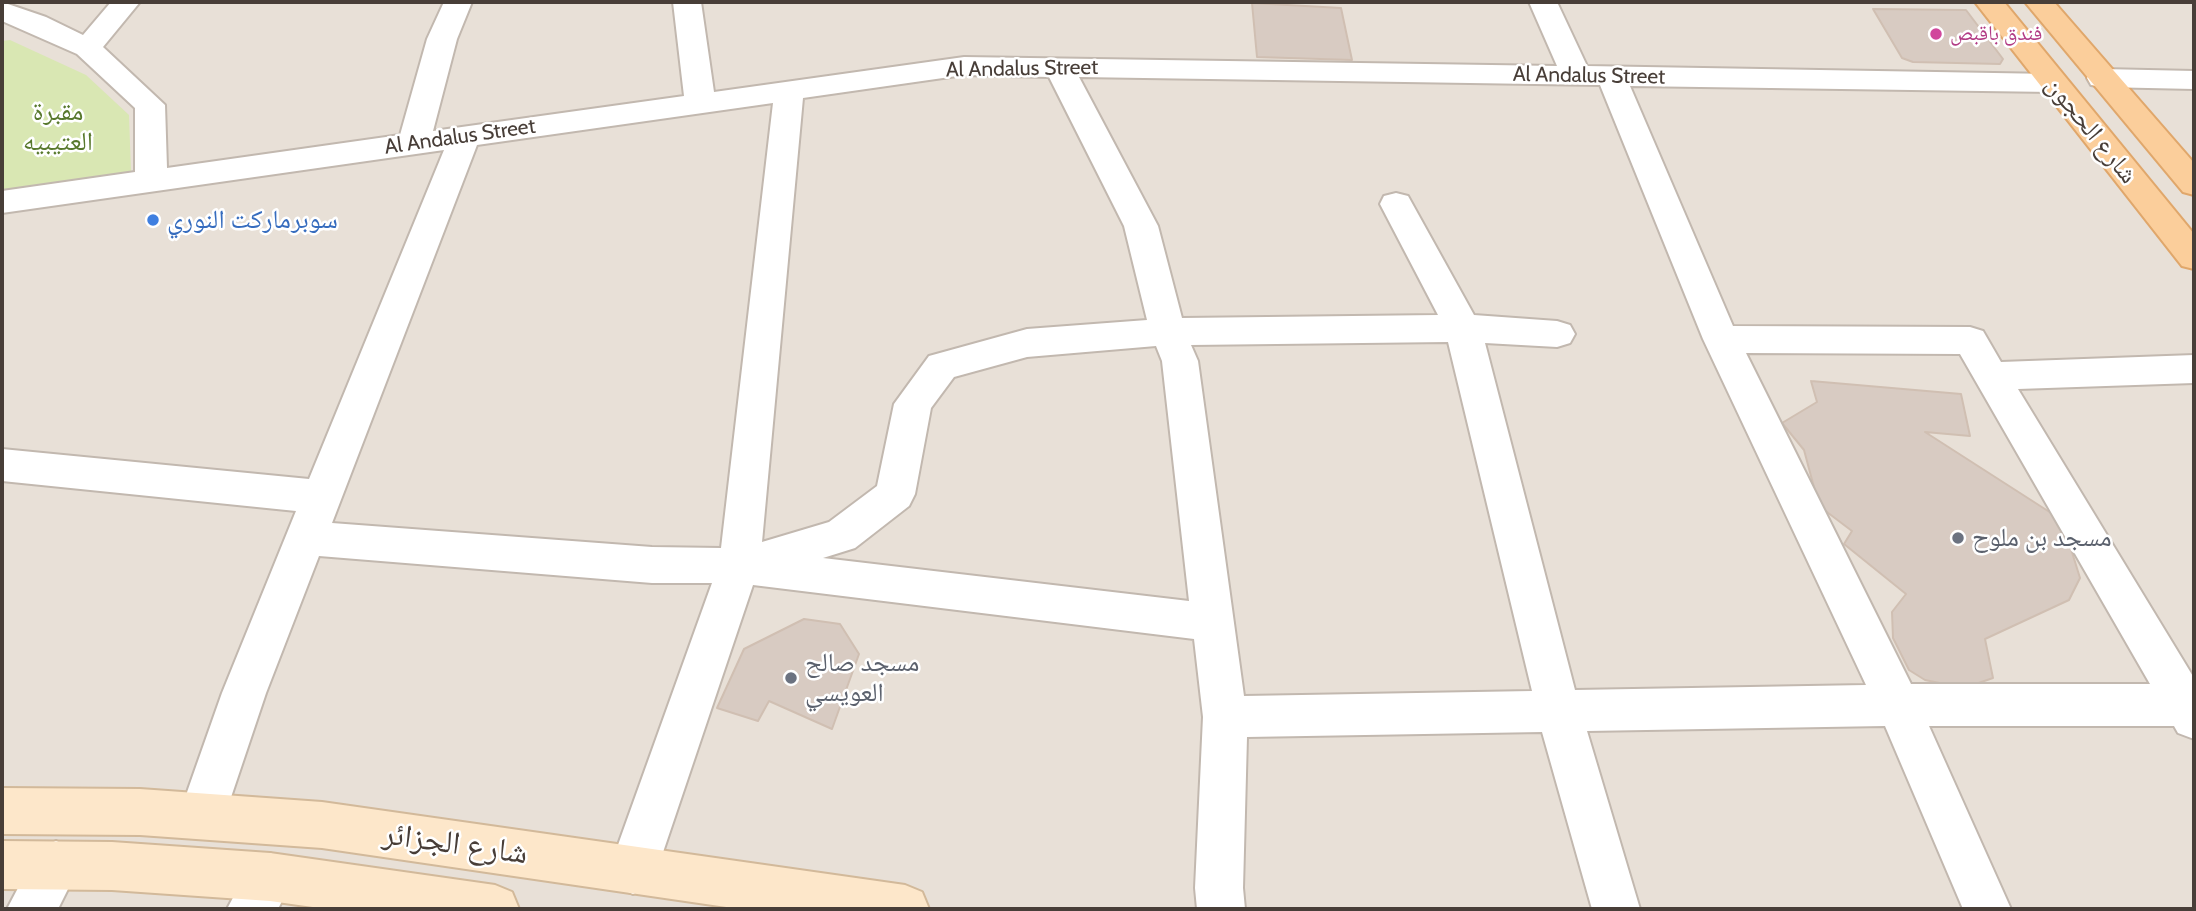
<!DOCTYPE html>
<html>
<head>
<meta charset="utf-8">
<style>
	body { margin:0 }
	#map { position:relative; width:2196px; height:911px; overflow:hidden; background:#f4efe9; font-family:Cabin,sans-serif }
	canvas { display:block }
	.frame { position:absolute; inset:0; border:4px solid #483e38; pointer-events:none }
</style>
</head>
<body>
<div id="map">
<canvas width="2196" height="911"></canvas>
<div class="frame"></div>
</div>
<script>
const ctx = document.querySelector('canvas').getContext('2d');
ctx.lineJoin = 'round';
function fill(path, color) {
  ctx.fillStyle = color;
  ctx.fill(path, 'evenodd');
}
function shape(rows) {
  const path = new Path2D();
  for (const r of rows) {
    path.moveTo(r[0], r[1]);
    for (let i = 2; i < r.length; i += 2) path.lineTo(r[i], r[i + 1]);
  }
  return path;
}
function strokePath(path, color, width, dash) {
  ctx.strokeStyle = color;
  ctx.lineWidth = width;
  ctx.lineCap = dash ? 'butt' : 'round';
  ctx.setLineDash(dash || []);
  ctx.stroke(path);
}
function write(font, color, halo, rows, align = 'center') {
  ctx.font = font + ' Cabin,"Noto Naskh Arabic",sans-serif';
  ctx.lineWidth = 5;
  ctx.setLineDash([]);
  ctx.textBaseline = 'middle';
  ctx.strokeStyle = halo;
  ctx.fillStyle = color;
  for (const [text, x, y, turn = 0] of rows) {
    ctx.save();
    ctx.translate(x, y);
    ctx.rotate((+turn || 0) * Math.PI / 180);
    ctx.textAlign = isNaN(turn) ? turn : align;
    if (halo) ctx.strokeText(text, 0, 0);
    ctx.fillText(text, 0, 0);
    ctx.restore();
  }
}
const residential = shape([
	[2,2,2194,2,2194,909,2,909]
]);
const green = shape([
	[10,40,86,75,129,115,131,172,2,192,2,41]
]);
const building = shape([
	[1252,3,1341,8,1352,60,1257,57,1252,3],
	[1873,9,1966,10,2003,59,2000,64,1913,62,1902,58,1873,9],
	[1811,381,1961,394,1970,436,1925,432,2062,520,2080,578,2069,600,1985,639,1993,678,1964,688,1925,680,1909,670,1893,638,1892,612,1906,594,1844,544,1852,531,1819,506,1804,450,1782,423,1817,402,1811,381],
	[804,619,840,624,859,654,832,729,769,701,758,721,717,708,744,649,804,619]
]);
const street = shape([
	[2,2,46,17,83,35,111,2,140,2,103,47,165,105,167,168,400,135,427,39,444,2,472,2,457,39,433,131,684,96,673,2,701,2,714,92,964,57,1557,66,1529,2,1557,2,1587,66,2052,74,2063,76,2067,83,2063,90,2052,92,1630,86,1733,326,1970,327,1983,331,2001,362,2194,355,2194,383,2018,389,2194,678,2194,739,2178,733,2174,726,1929,726,2011,909,1963,909,1885,726,1587,731,1640,909,1592,909,1542,732,1247,737,1243,888,1245,909,1197,909,1195,888,1203,717,1194,639,753,585,657,870,650,887,633,894,616,887,609,870,712,583,652,583,319,556,266,693,225,815,219,831,202,838,185,831,179,815,222,693,296,511,2,481,2,449,309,479,444,150,2,213,2,191,135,172,135,108,77,54,2,21,2,2],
	[964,75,1049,77,1124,226,1147,320,1027,329,929,356,894,404,877,486,829,522,762,542,803,98,964,75],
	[1079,77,1600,85,1703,339,1866,685,1575,690,1485,343,1557,347,1570,343,1575,334,1570,325,1557,321,1474,315,1408,196,1396,193,1384,196,1380,204,1438,315,1182,318,1158,226,1079,77],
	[773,103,721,548,652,547,332,523,477,145,773,103],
	[1448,342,1532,691,1244,696,1198,361,1191,345,1448,342],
	[1156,346,1162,361,1189,601,823,558,855,548,909,506,915,494,931,408,954,377,1027,357,1156,346],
	[1746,353,1960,354,2150,684,1911,684,1746,353],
	[2102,69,2194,71,2194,89,2102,87,2091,85,2087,78,2091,71,2102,69],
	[56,841,73,848,80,865,58,909,7,909,39,848,56,841],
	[270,853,287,860,294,877,278,909,227,909,253,860,270,853]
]);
const secondary = shape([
	[2,788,140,789,322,802,905,885,922,892,929,909,740,909,322,848,140,835,2,834,2,788],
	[2,841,112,842,270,853,495,885,512,892,519,909,327,909,270,901,112,890,2,889,2,841]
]);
const primary = shape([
	[1975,2,2004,2,2194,234,2194,269,2182,266,1975,2],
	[2025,2,2054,2,2194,163,2194,195,2183,192,2025,2]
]);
const markers = [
	[1936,34,7,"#d1479c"],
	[153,220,7,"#3f7fe0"],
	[1958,538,7,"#6b7280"],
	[791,678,7,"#6b7280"]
];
const farHotelnames = [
	["فندق باقبص",1950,34]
];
const farStreetnames = [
	["Al Andalus Street",1022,69,-1],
	["Al Andalus Street",1589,76,1],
	["Al Andalus Street",460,137,-8]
];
const parkNames = [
	["مقبرة",58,112],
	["العتيبيه",58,142]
];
const streetNames = [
	["شارع الحجون",2091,130,51]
];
const shopNames = [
	["سوبرماركت النوري",167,220]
];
const worshipNames = [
	["مسجد بن ملوح",1972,538],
	["مسجد صالح",805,663],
	["العويسي",805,693]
];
const nearStreetnames = [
	["شارع الجزائر",455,844,8]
];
fill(residential, '#e8e0d7');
fill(green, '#d9e7b3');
fill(building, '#d8cbc2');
strokePath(building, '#d0bfb2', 2);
strokePath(street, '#c2b8af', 4);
strokePath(secondary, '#d2b99a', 4);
strokePath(primary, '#e0a76b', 4);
fill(street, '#fff');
fill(secondary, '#fde7ca');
fill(primary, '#fbce9b');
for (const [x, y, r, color] of markers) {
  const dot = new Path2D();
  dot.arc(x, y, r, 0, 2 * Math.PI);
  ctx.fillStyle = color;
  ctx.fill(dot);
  strokePath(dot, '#fff', 2.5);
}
write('21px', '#b23c85', '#fff', farHotelnames, 'left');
write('21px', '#483e38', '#fff', farStreetnames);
write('26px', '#57782c', '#fff', parkNames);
write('26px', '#483e38', '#fff', streetNames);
write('26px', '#366cbe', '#fff', shopNames, 'left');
write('26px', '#5b616d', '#fff', worshipNames, 'left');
write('32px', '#483e38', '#fff', nearStreetnames);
</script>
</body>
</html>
